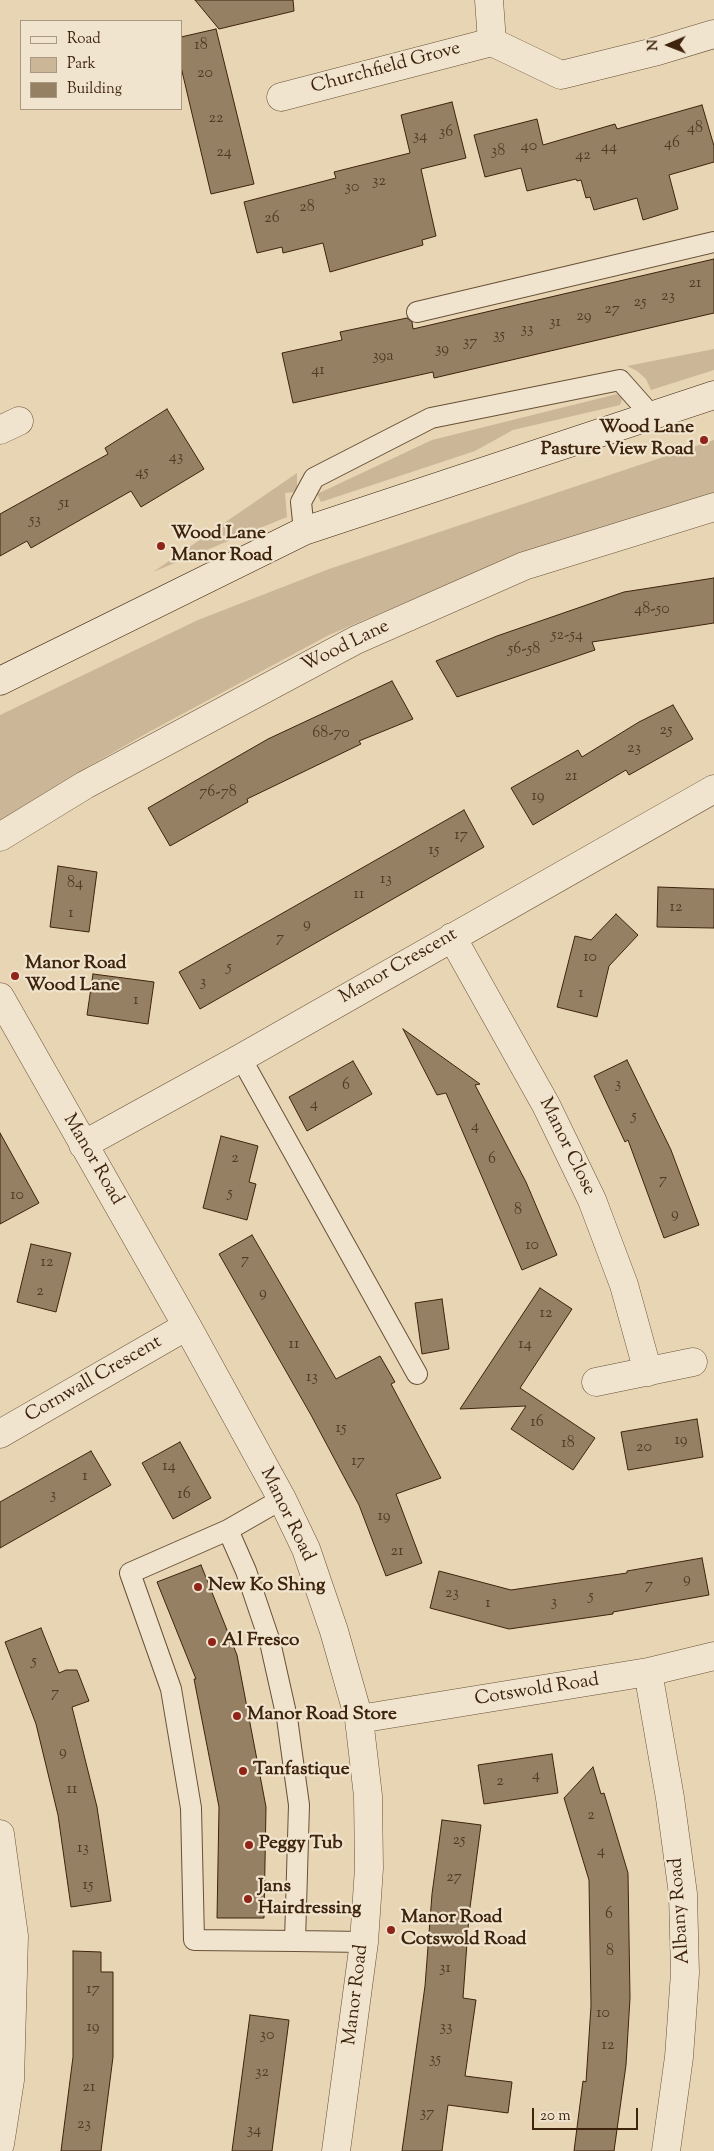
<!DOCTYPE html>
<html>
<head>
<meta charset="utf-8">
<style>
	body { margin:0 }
	#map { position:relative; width:714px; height:2151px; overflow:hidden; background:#e8d5b4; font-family:"Sorts Mill Goudy",serif }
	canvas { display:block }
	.legend { position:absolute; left:20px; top:20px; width:162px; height:90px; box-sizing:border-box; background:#f0e4ce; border:1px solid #a99781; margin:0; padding:6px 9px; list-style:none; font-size:15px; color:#3e230d }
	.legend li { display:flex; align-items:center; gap:10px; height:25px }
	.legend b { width:25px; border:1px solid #a99781 }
	.north { position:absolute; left:644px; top:20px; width:50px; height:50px; -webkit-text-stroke:4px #f0e4ce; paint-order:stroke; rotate:269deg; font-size:14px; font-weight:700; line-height:20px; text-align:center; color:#3e230d }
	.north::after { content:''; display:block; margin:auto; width:18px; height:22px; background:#3e230d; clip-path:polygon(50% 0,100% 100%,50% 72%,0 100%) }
	.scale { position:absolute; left:532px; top:2108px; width:106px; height:22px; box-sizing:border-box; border:2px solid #3e230d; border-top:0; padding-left:6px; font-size:15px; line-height:18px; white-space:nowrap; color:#3e230d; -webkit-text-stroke:4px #f0e4ce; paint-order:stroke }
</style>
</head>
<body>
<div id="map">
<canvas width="714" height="2151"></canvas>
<ul class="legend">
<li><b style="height:6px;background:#f0e4ce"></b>Road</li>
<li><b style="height:14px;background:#cbb798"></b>Park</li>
<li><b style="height:14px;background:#968064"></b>Building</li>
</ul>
<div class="north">N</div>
<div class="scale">20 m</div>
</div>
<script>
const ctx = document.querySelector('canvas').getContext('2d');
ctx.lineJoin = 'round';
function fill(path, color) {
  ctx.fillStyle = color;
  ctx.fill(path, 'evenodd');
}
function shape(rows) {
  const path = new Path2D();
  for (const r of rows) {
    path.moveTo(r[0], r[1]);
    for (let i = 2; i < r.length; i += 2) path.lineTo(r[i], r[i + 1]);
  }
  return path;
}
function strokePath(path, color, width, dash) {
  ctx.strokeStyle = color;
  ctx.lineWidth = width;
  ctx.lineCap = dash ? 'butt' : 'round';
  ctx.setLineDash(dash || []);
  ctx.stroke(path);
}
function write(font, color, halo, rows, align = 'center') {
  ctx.font = font + ' "Sorts Mill Goudy",serif';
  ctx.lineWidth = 4.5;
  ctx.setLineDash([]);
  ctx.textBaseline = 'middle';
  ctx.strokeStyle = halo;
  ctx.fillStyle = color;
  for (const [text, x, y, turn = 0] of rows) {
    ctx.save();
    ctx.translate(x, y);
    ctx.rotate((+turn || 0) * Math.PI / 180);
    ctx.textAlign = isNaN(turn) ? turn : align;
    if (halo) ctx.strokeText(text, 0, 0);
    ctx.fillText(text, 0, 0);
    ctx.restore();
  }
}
const green = shape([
	[714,349,714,370,651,390,646,379,637,371,627,366],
	[617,394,623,397,620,405,513,430,475,451,321,502,317,494,432,440],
	[714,440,714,494,519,554,329,635,149,732,84,769,0,823,0,715,198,620,329,569],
	[297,473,297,492,285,493,287,517,153,572]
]);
const building = shape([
	[195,0,293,0,294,11,219,29,195,0],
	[216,29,254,184,211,194,181,67,181,37,216,29],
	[452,102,466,158,421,169,436,236,422,240,423,245,330,272,323,243,283,253,282,247,257,253,244,202,336,178,334,172,410,153,401,115,452,102],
	[702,105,714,146,714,162,669,175,678,209,643,220,637,198,594,210,590,197,586,198,581,180,577,181,576,179,527,191,521,168,485,177,474,135,537,119,543,145,615,124,617,129,702,105],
	[714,259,714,313,434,378,433,372,293,403,282,353,342,340,340,332,407,318,412,322,413,329,714,259],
	[167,409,204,469,141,507,131,491,31,548,27,541,0,556,0,514,108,454,105,448,167,409],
	[714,578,714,623,592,642,595,650,457,697,436,661,497,636,624,592,714,578],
	[392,681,413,719,359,741,361,744,247,799,248,802,170,846,148,808,268,739,392,681],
	[673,705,693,739,629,775,626,770,533,825,511,788,578,750,582,757,639,722,673,705],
	[464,810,484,847,200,1009,179,972,464,810],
	[58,866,97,872,89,932,50,927,58,866],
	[658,887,714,889,714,928,657,927,658,887],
	[616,914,638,935,609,966,597,1017,557,1007,575,936,591,940,616,914],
	[93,974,154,982,148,1024,87,1015,93,974],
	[403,1029,480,1084,475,1085,526,1182,557,1255,522,1270,446,1093,437,1095,403,1029],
	[627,1060,671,1150,699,1225,664,1238,628,1140,625,1142,594,1076,627,1060],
	[353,1061,372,1094,307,1131,289,1097,353,1061],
	[0,1133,39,1203,0,1224,0,1133],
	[221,1136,258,1146,249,1182,256,1184,247,1220,203,1208,221,1136],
	[252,1235,336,1379,380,1356,395,1382,391,1384,441,1478,396,1494,422,1563,386,1576,359,1505,311,1415,219,1254,252,1235],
	[31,1244,71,1253,56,1312,17,1302,31,1244],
	[540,1288,572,1309,520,1388,595,1438,573,1470,511,1429,526,1406,460,1409,540,1288],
	[442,1299,449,1349,422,1354,415,1303,442,1299],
	[697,1419,703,1457,628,1470,621,1432,697,1419],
	[180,1442,211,1498,173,1519,142,1463,180,1442],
	[91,1451,111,1485,0,1548,0,1502,91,1451],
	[702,1558,709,1595,613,1612,613,1614,509,1629,430,1608,439,1571,511,1590,627,1573,627,1571,702,1558],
	[201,1565,237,1655,266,1807,264,1918,217,1918,219,1807,194,1679,196,1679,157,1582,201,1565],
	[41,1628,59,1673,66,1670,77,1670,89,1701,72,1707,97,1807,111,1901,71,1907,58,1815,36,1724,5,1642,41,1628],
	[552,1754,558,1793,484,1804,478,1765,552,1754],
	[593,1767,601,1794,604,1793,628,1873,630,1998,626,2065,614,2151,574,2151,583,2081,586,2082,591,2006,589,1880,564,1798,593,1767],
	[442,1820,481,1825,469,1915,463,1998,476,2000,465,2076,512,2082,508,2113,448,2105,442,2151,402,2151,425,1986,432,1894,442,1820],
	[73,1951,101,1952,101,1972,113,1972,113,2057,101,2151,61,2151,73,2057,73,1951],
	[250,2015,289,2020,272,2151,232,2151,250,2015]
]);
const lane = shape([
	[417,312,714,242],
	[304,531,301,502,314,478,431,418,620,380,651,415],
	[241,1058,417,1374],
	[282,1499,228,1530,130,1573,171,1689,191,1808,194,1940,295,1941],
	[228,1530,246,1571,270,1642,287,1718,299,1805,295,1941,364,1942]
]);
const street = shape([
	[489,0,492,42,561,75,654,52,714,34],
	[281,97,492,42],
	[0,430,19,421],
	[0,837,85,785,356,640,524,566,714,507],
	[452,937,546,1105,592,1200,624,1285,648,1372],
	[0,997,187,1326,282,1499,306,1549,334,1631,359,1719,368,1796,369,1868,364,1942,336,2151],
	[83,1145,241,1058,714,789],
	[596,1382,693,1362],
	[0,1434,187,1326],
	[648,1672,670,1798,683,1894,685,1973,679,2057,666,2151],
	[359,1719,648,1672,714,1656],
	[0,1834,14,1936,10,2080,0,2144]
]);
const secondary = shape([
	[0,681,304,531,714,395]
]);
const markers = [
	[704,440,5,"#8f2418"],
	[161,546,5,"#8f2418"],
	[15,976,5,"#8f2418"],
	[198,1587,5,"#8f2418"],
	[212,1642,5,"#8f2418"],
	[237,1716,5,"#8f2418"],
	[243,1771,5,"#8f2418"],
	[249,1845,5,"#8f2418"],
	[248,1899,5,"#8f2418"],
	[391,1930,5,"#8f2418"]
];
const numberNames = [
	["18",201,46],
	["20",205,74],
	["22",216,119],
	["48",695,129],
	["36",446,133],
	["34",420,137],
	["46",672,144],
	["40",529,147],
	["44",609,148],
	["38",498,152],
	["24",224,153],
	["42",583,156],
	["32",379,182],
	["30",352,188],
	["28",307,208],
	["26",272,219],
	["21",695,284],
	["23",668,297],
	["25",640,303],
	["27",612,310],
	["29",584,317],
	["31",555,323],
	["33",527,330],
	["35",499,336],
	["37",470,343],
	["39",442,350],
	["39a",383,357],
	["41",318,371],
	["43",176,458],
	["45",142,473],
	["51",64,504],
	["53",35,521],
	["48-50",652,610],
	["52-54",567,636],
	["56-58",524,650],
	["25",666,731],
	["68-70",331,734],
	["23",634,749],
	["21",571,777],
	["76-78",218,793],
	["19",538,797],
	["17",461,836],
	["15",434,851],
	["13",386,880],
	["84",75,884],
	["11",359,895],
	["12",676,908],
	["1",71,914],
	["9",307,925],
	["7",280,939],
	["10",590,958],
	["5",229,968],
	["3",203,983],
	["1",581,994],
	["1",136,1001],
	["3",618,1085],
	["6",346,1086],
	["4",314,1105],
	["5",634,1117],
	["4",475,1127],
	["2",235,1159],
	["6",492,1160],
	["7",663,1181],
	["5",230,1194],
	["10",17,1196],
	["8",518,1211],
	["9",675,1215],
	["10",532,1246],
	["7",245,1261],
	["12",47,1263],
	["2",40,1292],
	["9",263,1294],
	["12",546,1314],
	["11",294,1345],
	["14",525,1345],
	["13",312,1378],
	["16",537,1423],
	["15",341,1429],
	["19",681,1441],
	["18",568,1444],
	["20",644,1448],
	["17",358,1462],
	["14",169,1467],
	["1",85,1477],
	["16",184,1495],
	["3",53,1496],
	["19",384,1517],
	["21",397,1552],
	["9",687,1580],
	["7",649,1586],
	["23",452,1594],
	["5",591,1597],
	["3",554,1603],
	["1",488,1604],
	["5",34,1662],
	["7",55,1694],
	["9",63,1753],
	["4",536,1776],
	["2",500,1782],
	["11",72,1790],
	["2",591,1816],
	["25",459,1841],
	["13",83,1849],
	["4",601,1852],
	["27",454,1878],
	["15",88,1886],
	["6",609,1915],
	["8",610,1952],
	["31",445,1969],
	["17",93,1990],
	["10",603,2014],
	["19",93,2028],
	["33",446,2028],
	["30",267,2036],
	["12",608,2046],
	["35",435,2060],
	["32",262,2073],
	["21",89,2088],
	["37",427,2114],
	["23",84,2125],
	["34",254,2131]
];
const streetNames = [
	["Churchfield Grove",386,69,-15],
	["Wood Lane",346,647,-26],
	["Manor Crescent",399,967,-30],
	["Manor Close",566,1147,64],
	["Manor Road",92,1160,60],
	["Cornwall Crescent",94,1380,-30],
	["Manor Road",286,1515,64],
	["Cotswold Road",537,1691,-9],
	["Albany Road",681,1911,-94],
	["Manor Road",357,1995,-83]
];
const poiNames = [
	["Wood Lane",694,429,"right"],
	["Pasture View Road",694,451,"right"],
	["Wood Lane",171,535],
	["Manor Road",171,557],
	["Manor Road",25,965],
	["Wood Lane",25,987],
	["New Ko Shing",208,1587],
	["Al Fresco",222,1642],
	["Manor Road Store",247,1716],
	["Tanfastique",253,1771],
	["Peggy Tub",259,1845],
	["Jans",258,1888],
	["Hairdressing",258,1910],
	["Manor Road",401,1919],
	["Cotswold Road",401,1941]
];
fill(green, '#cbb798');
fill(building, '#968064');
strokePath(building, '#3e230d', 1);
strokePath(lane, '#685037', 22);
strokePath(street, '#685037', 29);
strokePath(secondary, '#3e230d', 29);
strokePath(lane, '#f0e4ce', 20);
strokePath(street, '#f0e4ce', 28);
strokePath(secondary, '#f0e4ce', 28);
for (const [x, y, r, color] of markers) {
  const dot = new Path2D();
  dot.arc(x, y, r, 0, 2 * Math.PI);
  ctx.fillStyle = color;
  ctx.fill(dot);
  strokePath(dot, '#f0e4ce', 2);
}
write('16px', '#543a23', null, numberNames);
write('19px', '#3e230d', '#f0e4ce', streetNames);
write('bold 19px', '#3e230d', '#f0e4ce', poiNames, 'left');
</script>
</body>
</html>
